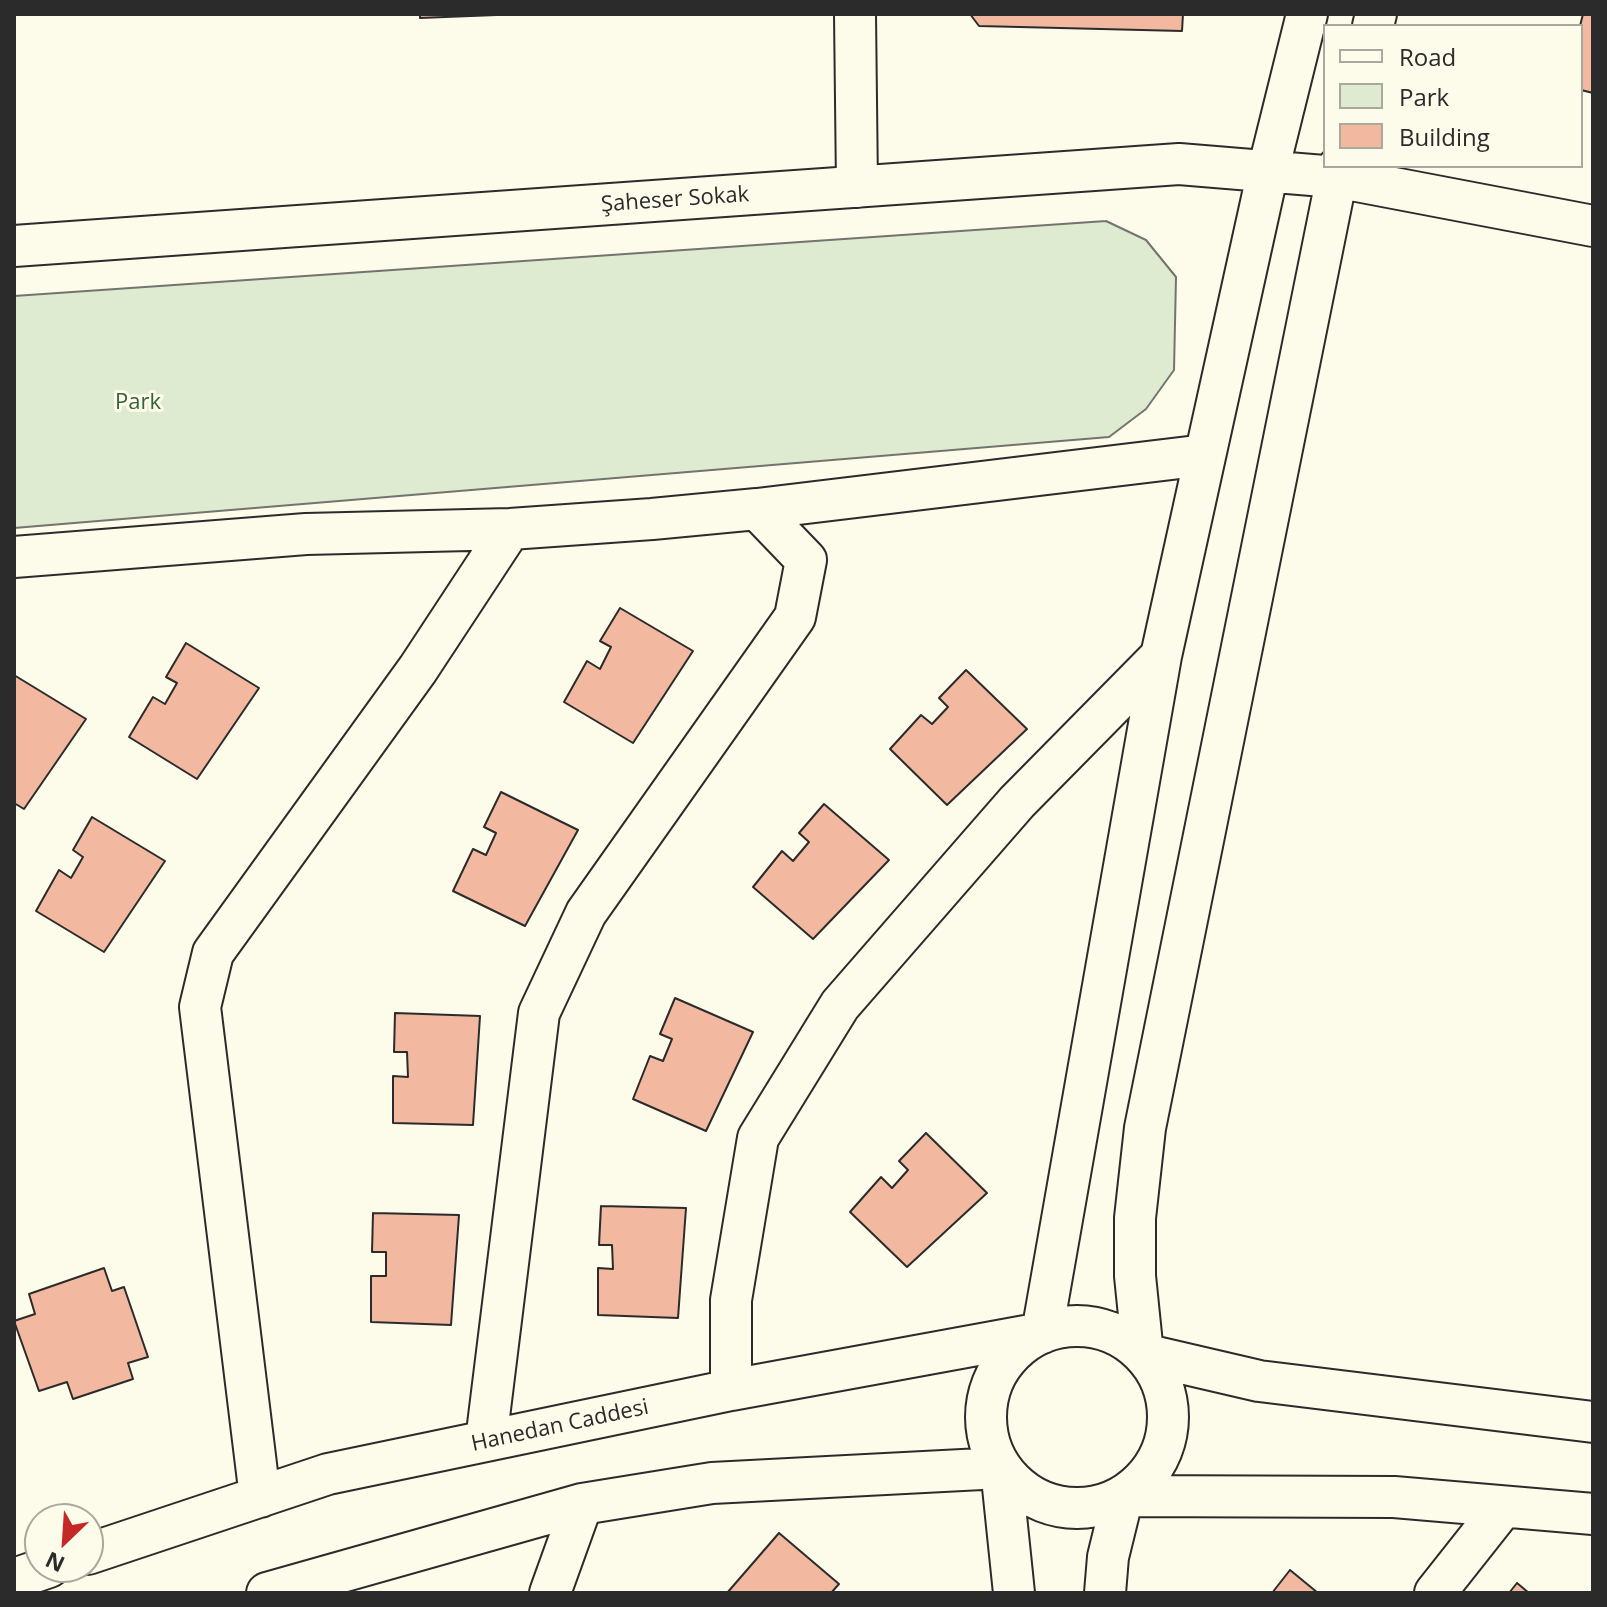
<!DOCTYPE html>
<html>
<head>
<meta charset="utf-8">
<style>
	body { margin:0 }
	#map { position:relative; width:1607px; height:1607px; overflow:hidden; background:#fdfbea; font-family:"Open Sans",sans-serif }
	canvas { display:block }
	.frame { position:absolute; inset:0; border:16px solid #2b2b2b; pointer-events:none }
	.legend { position:absolute; left:1323px; top:24px; width:260px; height:144px; box-sizing:border-box; background:#fdfbea; border:2px solid #a9a89e; margin:0; padding:10px 14px; list-style:none; font-size:24px; color:#2b2b2b }
	.legend li { display:flex; align-items:center; gap:16px; height:40px }
	.legend b { width:40px; border:2px solid #a9a89e }
	.north { position:absolute; left:24px; top:1503px; width:80px; height:80px; box-sizing:border-box; background:#fdfbea; border:2px solid #a9a89e; border-radius:50%; rotate:205deg; font-size:22px; font-weight:700; line-height:32px; text-align:center; color:#2b2b2b }
	.north::after { content:''; display:block; margin:auto; width:28px; height:36px; background:#c62828; clip-path:polygon(50% 0,100% 100%,50% 72%,0 100%) }
</style>
</head>
<body>
<div id="map">
<canvas width="1607" height="1607"></canvas>
<div class="frame"></div>
<ul class="legend">
<li><b style="height:10px;background:#fdfbea"></b>Road</li>
<li><b style="height:22px;background:#deebd1"></b>Park</li>
<li><b style="height:22px;background:#f2b8a0"></b>Building</li>
</ul>
<div class="north">N</div>
</div>
<script>
const ctx = document.querySelector('canvas').getContext('2d');
ctx.lineJoin = 'round';
function fill(path, color) {
  ctx.fillStyle = color;
  ctx.fill(path, 'evenodd');
}
function shape(rows) {
  const path = new Path2D();
  for (const r of rows) {
    if (r.length === 3) {
      path.moveTo(r[0] + r[2], r[1]);
      path.arc(r[0], r[1], r[2], 0, 2 * Math.PI);
      continue;
    }
    path.moveTo(r[0], r[1]);
    for (let i = 2; i < r.length; i += 2) path.lineTo(r[i], r[i + 1]);
  }
  return path;
}
function strokePath(path, color, width, dash) {
  ctx.strokeStyle = color;
  ctx.lineWidth = width;
  ctx.lineCap = dash ? 'butt' : 'round';
  ctx.setLineDash(dash || []);
  ctx.stroke(path);
}
function write(font, color, halo, rows, align = 'center') {
  ctx.font = font + ' "Open Sans",sans-serif';
  ctx.lineWidth = 6;
  ctx.setLineDash([]);
  ctx.textBaseline = 'middle';
  ctx.strokeStyle = halo;
  ctx.fillStyle = color;
  for (const [text, x, y, turn = 0] of rows) {
    ctx.save();
    ctx.translate(x, y);
    ctx.rotate((+turn || 0) * Math.PI / 180);
    ctx.textAlign = isNaN(turn) ? turn : align;
    if (halo) ctx.strokeText(text, 0, 0);
    ctx.fillText(text, 0, 0);
    ctx.restore();
  }
}
const green = shape([
	[1106,221,1146,240,1176,277,1174,370,1146,409,1109,437,14,528,14,296,1106,221]
]);
const building = shape([
	[420,14,522,14,420,18,420,14],
	[970,14,1183,14,1182,31,979,26,970,14],
	[1583,14,1593,14,1593,93,1581,90,1580,26,1583,14],
	[620,608,693,651,633,743,564,702,587,661,600,669,611,647,600,641,620,608],
	[186,643,259,688,197,779,129,737,153,697,165,704,177,683,166,677,186,643],
	[966,670,1027,729,947,805,890,749,921,715,932,724,948,707,939,698,966,670],
	[14,675,86,719,24,809,14,803,14,675],
	[501,792,578,830,525,926,453,891,473,849,486,855,496,833,484,827,501,792],
	[824,804,889,860,813,939,753,887,782,851,793,861,809,842,799,833,824,804],
	[92,817,165,861,104,952,36,911,59,870,71,878,83,857,73,850,92,817],
	[675,998,753,1032,706,1131,633,1099,650,1056,663,1061,672,1039,660,1034,675,998],
	[395,1013,480,1016,473,1125,393,1123,393,1076,408,1077,407,1052,394,1052,395,1013],
	[926,1133,987,1193,907,1267,850,1212,881,1177,892,1188,908,1170,899,1161,926,1133],
	[601,1206,686,1208,678,1318,598,1315,598,1268,613,1269,612,1245,599,1245,601,1206],
	[373,1213,459,1215,451,1325,371,1322,371,1276,386,1276,386,1252,372,1252,373,1213],
	[104,1268,112,1291,124,1287,148,1357,128,1363,133,1379,73,1399,67,1382,39,1391,14,1321,35,1314,29,1294,104,1268],
	[779,1533,839,1584,831,1593,727,1593,779,1533],
	[1290,1570,1318,1593,1272,1593,1290,1570],
	[1517,1583,1529,1593,1509,1593,1517,1583]
]);
const minor = shape([
	[855,14,857,187],
	[1373,26,1376,14],
	[14,246,1179,164,1336,177,1593,226],
	[14,557,306,534,510,529,652,519,757,509,1205,455],
	[1077,1417,91],
	[1042,1333,1161,656,1268,171,1307,14],
	[1143,1354,1135,1276,1135,1218,1145,1128,1339,166],
	[1143,1354,1259,1381,1593,1422],
	[731,1390,731,1300,758,1138,840,1005,1017,802,1161,656],
	[486,1441,539,1013,586,913,795,617,806,560,757,509],
	[1001,1468,1014,1593],
	[1123,1496,1394,1497,1593,1514],
	[260,1497,200,1007,213,953,418,669,510,529],
	[88,1554,328,1474,731,1390,1042,1333],
	[14,1579,49,1567],
	[267,1593,582,1504,712,1483,1001,1468],
	[550,1593,582,1504],
	[1105,1593,1108,1557,1123,1496],
	[1435,1593,1503,1507]
]);
const streetNames = [
	["Şaheser Sokak",675,200,-4],
	["Hanedan Caddesi",560,1426,-12]
];
const parkNames = [
	["Park",138,403]
];
fill(green, '#deebd1');
strokePath(green, '#74746e', 2);
fill(building, '#f2b8a0');
strokePath(building, '#2b2b2b', 2);
strokePath(minor, '#2b2b2b', 44);
strokePath(minor, '#fdfbea', 40);
write('22px', '#2b2b2b', '#fdfbea', streetNames);
write('22px', '#34623c', '#fdfbea', parkNames);
</script>
</body>
</html>
